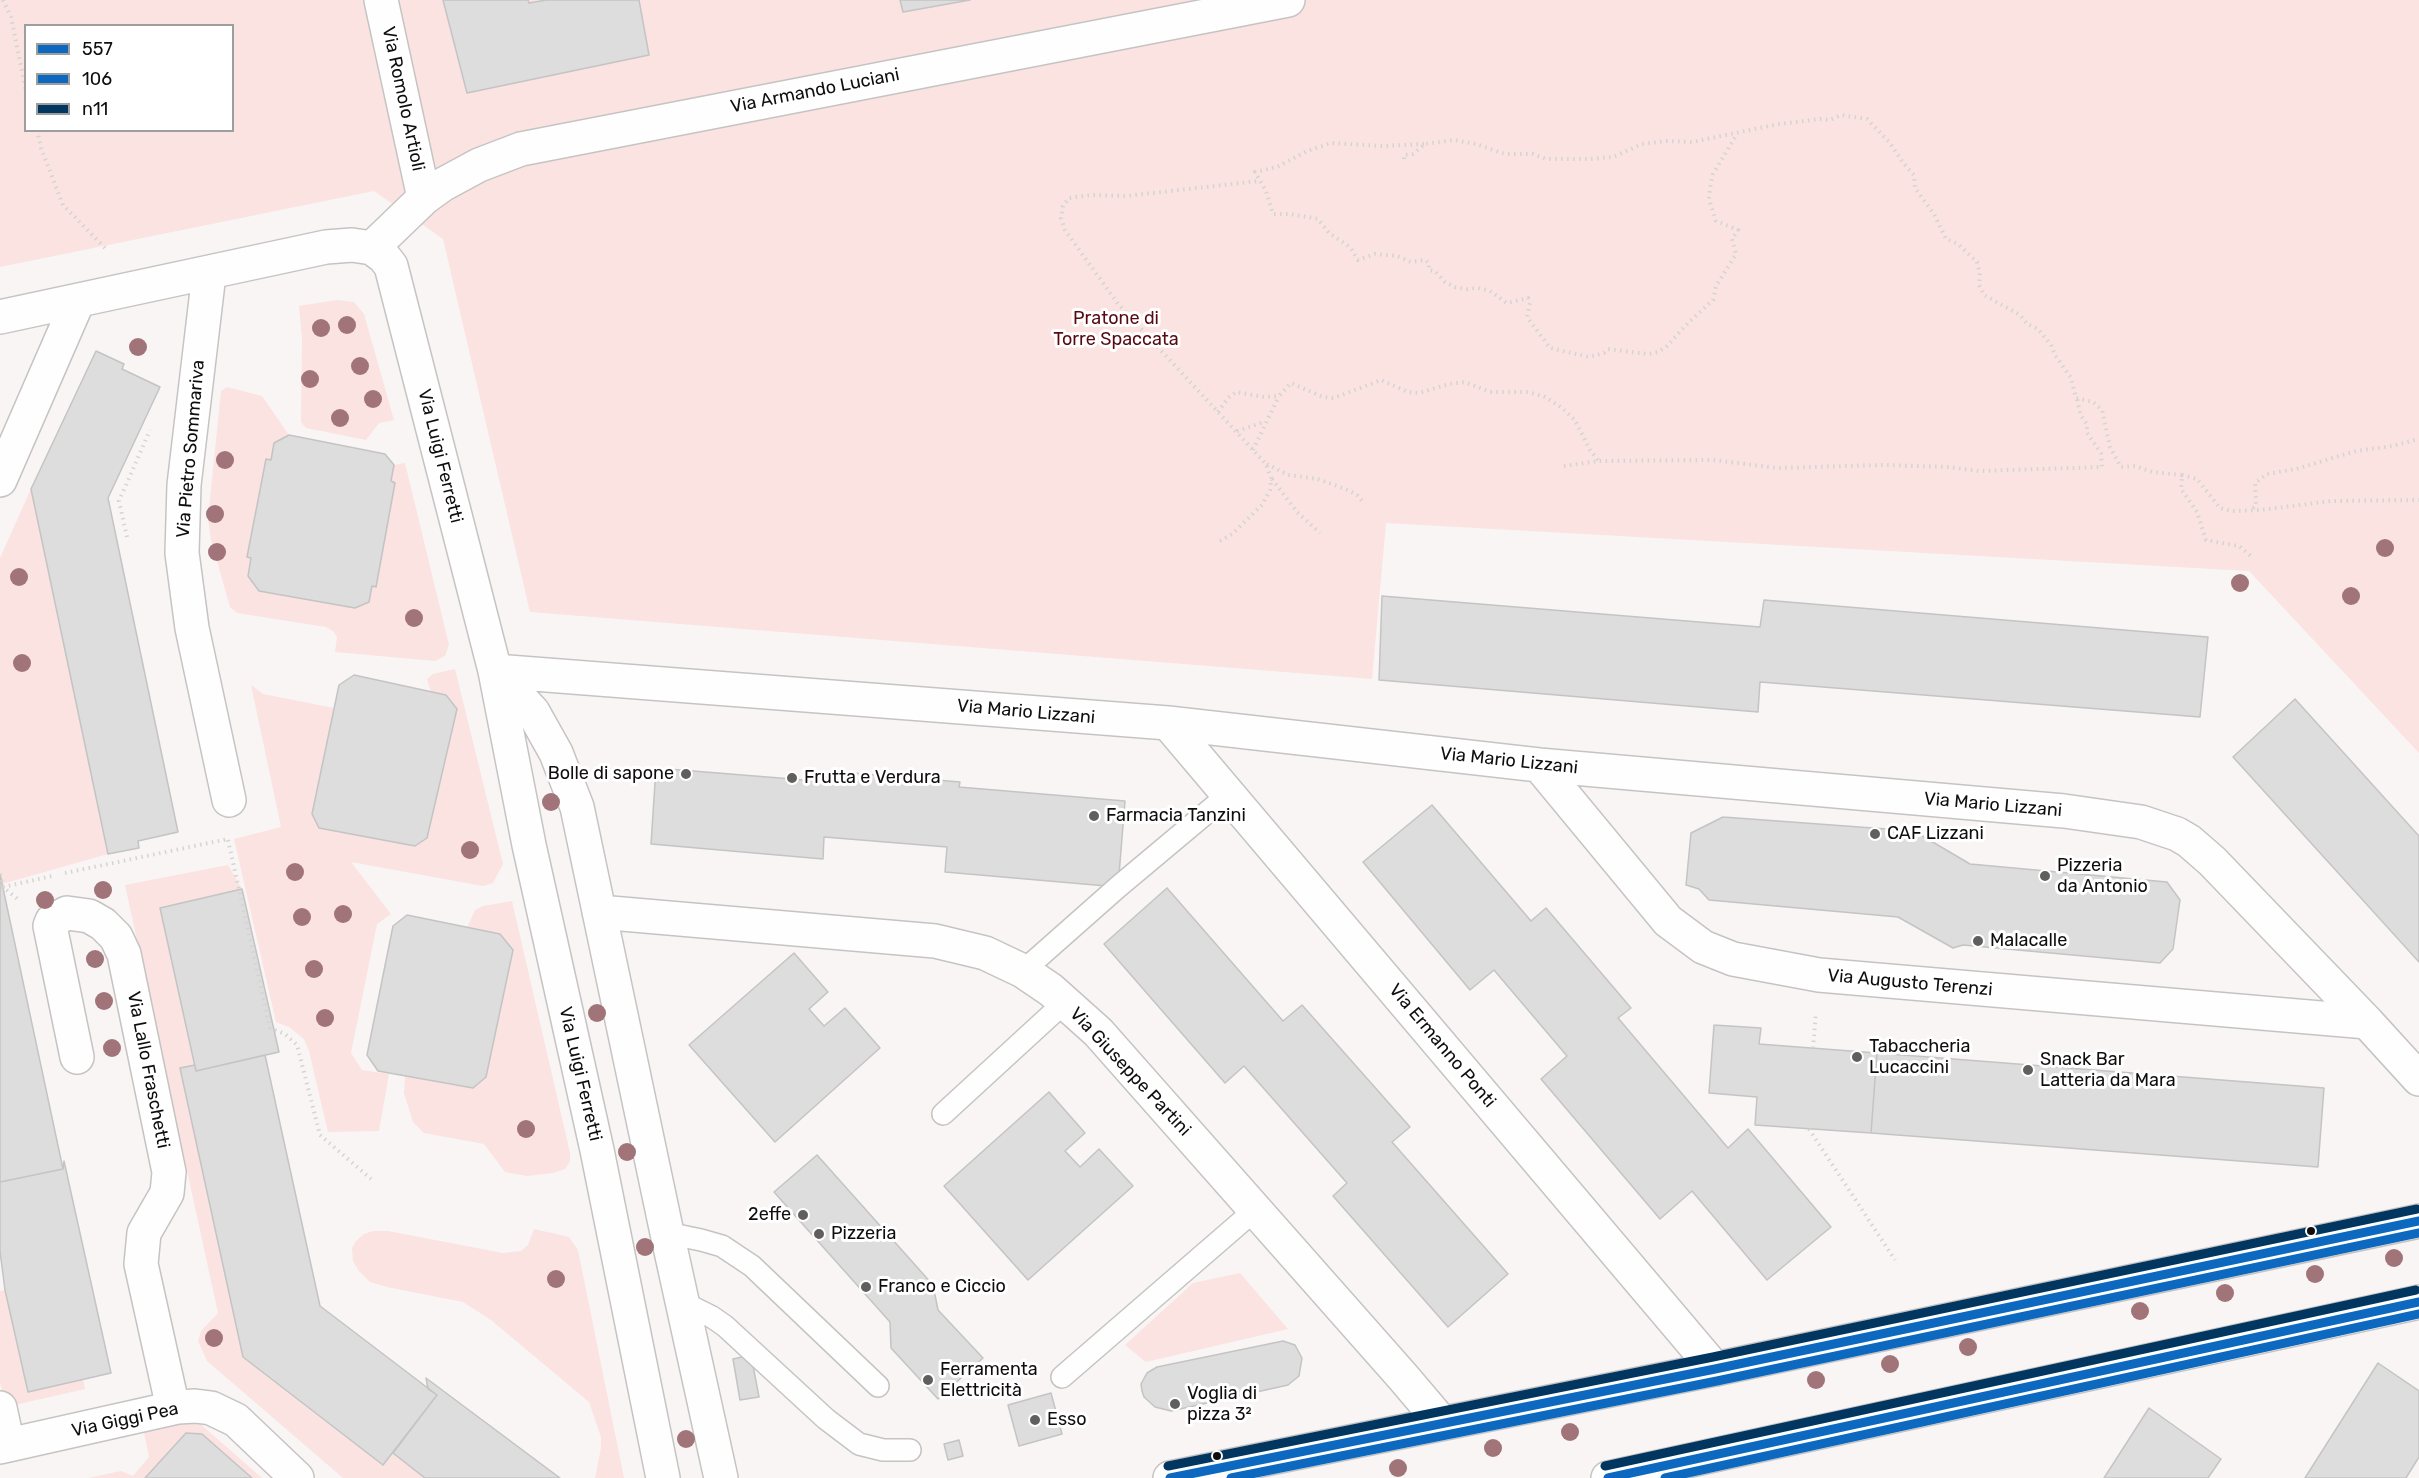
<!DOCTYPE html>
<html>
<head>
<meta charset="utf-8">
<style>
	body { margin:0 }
	#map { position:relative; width:2419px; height:1478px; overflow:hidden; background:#f9f5f5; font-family:Rubik,sans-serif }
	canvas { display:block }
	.legend { position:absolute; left:24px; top:24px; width:210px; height:108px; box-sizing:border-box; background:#fff; border:2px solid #9f9e9e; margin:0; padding:8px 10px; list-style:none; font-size:18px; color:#0f0d0d }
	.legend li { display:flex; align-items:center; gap:12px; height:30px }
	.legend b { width:30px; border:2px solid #9f9e9e }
</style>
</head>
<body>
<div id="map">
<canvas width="2419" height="1478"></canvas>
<ul class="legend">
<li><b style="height:8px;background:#0c69bf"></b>557</li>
<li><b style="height:8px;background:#0c69bf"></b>106</li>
<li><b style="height:8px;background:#00365f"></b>n11</li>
</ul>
</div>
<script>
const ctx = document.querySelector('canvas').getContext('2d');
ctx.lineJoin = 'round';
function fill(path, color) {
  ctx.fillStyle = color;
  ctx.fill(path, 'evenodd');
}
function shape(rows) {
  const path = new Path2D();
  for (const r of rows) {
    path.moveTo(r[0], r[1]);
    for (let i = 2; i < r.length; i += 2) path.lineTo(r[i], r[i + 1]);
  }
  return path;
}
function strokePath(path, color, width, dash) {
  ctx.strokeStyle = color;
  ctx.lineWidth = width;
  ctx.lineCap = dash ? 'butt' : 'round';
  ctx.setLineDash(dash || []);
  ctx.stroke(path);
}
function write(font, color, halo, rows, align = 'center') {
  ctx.font = font + ' Rubik,sans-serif';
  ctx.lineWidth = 6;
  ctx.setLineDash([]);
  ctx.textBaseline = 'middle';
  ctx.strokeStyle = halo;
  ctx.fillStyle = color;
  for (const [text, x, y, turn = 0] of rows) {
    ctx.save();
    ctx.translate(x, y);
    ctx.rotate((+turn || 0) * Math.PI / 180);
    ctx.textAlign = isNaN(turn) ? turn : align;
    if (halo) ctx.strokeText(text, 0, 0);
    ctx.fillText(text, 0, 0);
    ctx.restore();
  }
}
const green = shape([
	[0,0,2419,0,2419,753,2249,571,1386,523,1372,679,530,612,443,239,374,191,0,267],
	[26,26,232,26,232,130,26,130],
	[337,300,354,302,364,314,394,420,379,423,366,440,306,428,301,422,302,339,299,306],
	[227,387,262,396,289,435,274,443,271,460,266,459,247,557,251,558,248,576,259,591,355,608,369,602,372,586,376,586,395,483,391,481,394,465,405,463,449,645,445,656,435,661,335,652,337,637,334,632,326,627,237,613,230,607,211,540,208,518,221,391],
	[31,489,108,854,2,884,0,873,0,558],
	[455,669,503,864,493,883,483,886,351,862,391,914,377,924,351,1053,362,1070,389,1074,379,1131,328,1132,309,1051,304,1039,289,1027,276,1022,234,839,281,827,251,685,263,694,334,708,312,814,319,828,415,846,427,838,456,709,446,695,431,692,427,679,433,674],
	[228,865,242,889,160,908,195,1065,180,1068,243,1357,383,1464,393,1453,425,1478,343,1478,207,1361,198,1341,201,1331,218,1313,125,885],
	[512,901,570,1153,570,1162,565,1169,553,1173,527,1176,505,1172,484,1144,424,1133,413,1122,404,1093,405,1076,457,1086,470,1075,467,928,475,910,483,906],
	[534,1229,569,1237,578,1250,624,1478,595,1478,601,1448,601,1437,589,1402,491,1320,463,1302,387,1287,370,1282,358,1270,353,1261,352,1248,356,1241,364,1234,373,1231,388,1231,503,1253,521,1251,528,1245],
	[1240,1273,1288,1329,1146,1362,1125,1345,1193,1283],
	[5,1290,28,1392,83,1379,85,1389,6,1407,0,1382,0,1291],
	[197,1421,262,1478,252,1478,186,1433,145,1478,88,1478,121,1471,133,1476,149,1457,144,1432]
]);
const building = shape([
	[443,0,528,0,529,3,546,0,639,0,649,55,467,93,443,0],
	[900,0,970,0,903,12,900,0],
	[96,351,124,364,122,369,160,387,108,498,178,832,138,841,139,848,108,854,31,489,96,351],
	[289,435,385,454,394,465,391,481,395,483,376,587,372,586,369,602,355,608,259,591,248,576,251,558,247,557,266,459,271,460,274,443,289,435],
	[1382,596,1760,627,1764,600,2208,637,2200,717,1760,682,1758,712,1379,680,1382,596],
	[354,675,446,695,457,709,427,838,415,846,319,828,312,814,339,685,354,675],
	[2295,699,2419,836,2419,962,2233,757,2295,699],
	[656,768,829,782,829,771,960,782,959,787,1125,801,1118,887,945,872,947,847,824,837,823,859,651,844,656,768],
	[1432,805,1531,921,1546,908,1631,1008,1618,1018,1728,1148,1748,1129,1831,1227,1767,1280,1692,1191,1660,1219,1541,1079,1567,1056,1494,970,1470,990,1363,862,1432,805],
	[1723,817,1914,831,1970,864,2167,882,2180,900,2173,949,2160,963,1963,945,1953,948,1898,917,1709,900,1699,889,1686,885,1691,833,1723,817],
	[0,874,63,1169,0,1182,0,874],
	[1167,888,1283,1021,1302,1005,1410,1127,1392,1142,1508,1274,1448,1327,1333,1196,1347,1183,1244,1066,1225,1083,1104,944,1167,888],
	[242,889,279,1052,196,1071,160,908,242,889],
	[407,915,500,934,513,950,486,1077,473,1088,378,1071,367,1055,393,926,407,915],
	[794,953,828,992,809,1009,824,1026,845,1008,880,1048,775,1142,689,1045,794,953],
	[1714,1025,1761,1028,1759,1044,1877,1053,1871,1133,1755,1125,1757,1097,1709,1093,1714,1025],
	[1877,1053,2324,1088,2318,1167,1871,1133,1877,1053],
	[265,1055,320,1306,437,1395,383,1465,243,1357,180,1068,195,1065,196,1071,265,1055],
	[1049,1092,1085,1133,1065,1151,1080,1167,1099,1149,1133,1186,1028,1280,944,1186,1049,1092],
	[817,1155,933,1285,938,1310,983,1358,938,1399,891,1348,890,1322,774,1192,817,1155],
	[64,1161,111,1373,28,1392,5,1290,0,1251,0,1182,63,1169,64,1161],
	[1283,1341,1295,1345,1302,1358,1299,1376,1288,1385,1171,1411,1155,1407,1144,1397,1142,1391,1141,1384,1147,1373,1157,1367,1283,1341],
	[751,1355,759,1397,740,1400,733,1359,751,1355],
	[2378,1363,2419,1391,2419,1457,2406,1478,2305,1478,2378,1363],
	[426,1378,560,1478,425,1478,393,1453,437,1395,428,1389,426,1378],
	[1051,1393,1062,1434,1019,1446,1008,1405,1051,1393],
	[2149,1408,2221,1459,2208,1478,2104,1478,2149,1408],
	[186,1433,202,1434,252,1478,145,1478,186,1433],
	[959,1440,963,1456,948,1460,944,1444,959,1440]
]);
const path = shape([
	[3,0,11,17,26,91],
	[37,130,41,148,63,205,107,250],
	[1424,144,1382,146,1331,143,1307,151,1277,167,1255,172,1266,191,1273,214,1290,214,1318,219,1329,233,1350,247,1358,260,1375,254,1397,256,1411,262,1425,260,1429,263,1429,270,1435,271,1445,282,1455,287,1467,289,1478,288,1490,291,1507,303,1528,298,1530,303,1527,317,1550,348,1589,357,1604,353,1608,349,1648,354,1658,352,1667,346,1688,323,1713,300,1716,286,1736,254,1732,239,1738,230,1716,221,1709,199,1710,188,1713,174,1737,134],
	[1404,159,1404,155,1413,154,1425,144,1454,140,1476,144,1505,154,1533,154,1546,159,1590,159,1613,157,1642,144,1666,141,1692,142,1779,124,1820,119,1830,120,1841,115,1867,119,1890,143,1904,164,1914,175,1915,188,1934,214,1946,239,1958,244,1977,262,1980,273,1979,285,1984,295,2020,315,2027,324,2038,329,2051,345,2055,355,2071,378,2076,398,2093,402,2102,410,2110,447,2121,467,2135,466,2152,472,2182,475,2181,489,2197,512,2206,540,2239,546,2251,556],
	[1218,412,1228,398,1236,392,1264,397,1279,396,1291,383,1323,397,1334,398,1381,380,1408,392,1419,393,1449,384,1465,382,1490,392,1528,392,1545,397,1562,408,1575,420,1590,450,1598,460],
	[1237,431,1264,422],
	[1253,450,1279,396],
	[1267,464,1288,475,1318,479,1348,490,1357,495,1364,503],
	[1564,466,1598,461,1713,460,1777,468,1883,465,1948,467,1979,471,2102,467,2101,453,2087,433,2087,424,2081,416,2077,399],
	[2182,475,2197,479,2220,508,2231,511,2260,510,2331,501,2419,500],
	[1272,479,1297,512,1320,533],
	[2253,508,2256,506,2255,483,2267,474,2296,469,2356,451,2392,446,2419,439],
	[127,537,119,501,150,430],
	[1220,541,1232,534,1262,505,1270,490,1271,478,1266,464,1118,304,1065,230,1061,218,1063,206,1069,198,1090,195,1126,196,1259,181],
	[228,840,270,1028,285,1034,297,1045,320,1135,371,1179],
	[65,873,228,839],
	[0,874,3,887,20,901],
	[3,887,52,876],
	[1813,1048,1816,1013],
	[1809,1129,1895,1260]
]);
const lane = shape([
	[1023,971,1118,887,1229,794],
	[943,1114,1065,1002],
	[667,1233,701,1240,722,1246,752,1266,878,1386],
	[682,1302,712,1317,725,1326,826,1419,859,1444,883,1450,910,1450],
	[1062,1377,1255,1210]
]);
const street = shape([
	[381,0,424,198],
	[372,248,424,198,442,185,479,165,521,149,1288,0],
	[209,274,184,485,182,553,192,628,229,800],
	[0,317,326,247,352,245,372,248,384,257,391,266,495,671,529,845,597,1150,663,1478],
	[0,480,78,301],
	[495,671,1168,723,1539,765,2064,811,2141,822,2177,834,2189,841,2212,861,2367,1022,2419,1079],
	[495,671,533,712,556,753,577,807,667,1233,721,1478],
	[1168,723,1715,1369],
	[1539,765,1668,921,1703,947,1733,959,1819,975,2367,1022],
	[599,912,935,941,985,953,1023,971,1051,990,1098,1032,1403,1377,1442,1423],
	[77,1057,50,926,52,921,67,913,89,916,103,924,116,937,124,954,169,1172,167,1193,144,1233,141,1264,173,1408],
	[0,1408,8,1445],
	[0,1447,178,1407,195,1406,211,1408,236,1420,297,1478]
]);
const secondary = shape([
	[1170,1478,1715,1369,2419,1221],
	[1608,1478,2419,1302]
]);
const bus1 = shape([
	[1170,1478,1715,1369,2419,1221],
	[1608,1478,2419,1302]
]);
const bus2 = shape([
	[1231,1478,1717,1381,2419,1233],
	[1665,1478,2419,1314]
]);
const bus3 = shape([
	[1168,1466,1713,1357,2417,1209],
	[1605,1466,2416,1290]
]);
const trees = [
	[347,325],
	[321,328],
	[138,347],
	[360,366],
	[310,379],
	[373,399],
	[340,418],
	[225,460],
	[215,514],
	[2385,548],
	[217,552],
	[19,577],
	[2240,583],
	[2351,596],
	[414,618],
	[22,663],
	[551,802],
	[470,850],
	[295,872],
	[103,890],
	[45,900],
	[343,914],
	[302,917],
	[95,959],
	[314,969],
	[104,1001],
	[597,1013],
	[325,1018],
	[112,1048],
	[526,1129],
	[627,1152],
	[645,1247],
	[2394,1258],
	[2315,1274],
	[556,1279],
	[2225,1293],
	[2140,1311],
	[214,1338],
	[1968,1347],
	[1890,1364],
	[1816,1380],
	[1570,1432],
	[686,1439],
	[1493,1448],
	[1398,1468]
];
const markers = [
	[686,774,6,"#615e5e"],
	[792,778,6,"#615e5e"],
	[1094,816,6,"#615e5e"],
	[1875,834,6,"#615e5e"],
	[2045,876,6,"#615e5e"],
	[1978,941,6,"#615e5e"],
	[1857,1057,6,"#615e5e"],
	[2028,1070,6,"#615e5e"],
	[803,1215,6,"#615e5e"],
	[2311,1231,5,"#0f0d0d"],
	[819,1234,6,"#615e5e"],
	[866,1287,6,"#615e5e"],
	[928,1380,6,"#615e5e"],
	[1175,1404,6,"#615e5e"],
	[1035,1420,6,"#615e5e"],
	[1217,1456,5,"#0f0d0d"]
];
const streetNames = [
	["Via Armando Luciani",815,91,-11],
	["Via Romolo Artioli",403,99,78],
	["Via Pietro Sommariva",191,449,-85],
	["Via Luigi Ferretti",440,456,76],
	["Via Mario Lizzani",1026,712,5],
	["Via Mario Lizzani",1509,761,6],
	["Via Mario Lizzani",1993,805,5],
	["Via Augusto Terenzi",1910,983,5],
	["Via Ermanno Ponti",1442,1046,50],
	["Via Lallo Fraschetti",148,1070,79],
	["Via Giuseppe Partini",1130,1072,47],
	["Via Luigi Ferretti",580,1074,77],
	["Via Giggi Pea",125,1420,-12]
];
const parkNames = [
	["Pratone di",1116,319],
	["Torre Spaccata",1116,340]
];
const poiNames = [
	["Bolle di sapone",674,774,"right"],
	["Frutta e Verdura",804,778],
	["Farmacia Tanzini",1106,816],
	["CAF Lizzani",1887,834],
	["Pizzeria",2057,866],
	["da Antonio",2057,887],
	["Malacalle",1990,941],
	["Tabaccheria",1869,1047],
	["Lucaccini",1869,1068],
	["Snack Bar",2040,1060],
	["Latteria da Mara",2040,1081],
	["2effe",791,1215,"right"],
	["Pizzeria",831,1234],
	["Franco e Ciccio",878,1287],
	["Ferramenta",940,1370],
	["Elettricità",940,1391],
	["Voglia di",1187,1394],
	["pizza 3²",1187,1415],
	["Esso",1047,1420]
];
fill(green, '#fae3e1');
fill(building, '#ddd');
strokePath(building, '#c4c4c4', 1.5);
strokePath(lane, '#c6c4c3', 24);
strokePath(street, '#c6c4c3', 36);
strokePath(secondary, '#c6c4c3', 36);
strokePath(path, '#d4d4d4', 4, [1.5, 4.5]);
strokePath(lane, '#fefefe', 21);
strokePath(street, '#fefefe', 33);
strokePath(secondary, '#fefefe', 33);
strokePath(bus1, '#0c69bf', 9);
strokePath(bus2, '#0c69bf', 9);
strokePath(bus3, '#00365f', 9);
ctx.fillStyle = '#a07478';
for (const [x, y] of trees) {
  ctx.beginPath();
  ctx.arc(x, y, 9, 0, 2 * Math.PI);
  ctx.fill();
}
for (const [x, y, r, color] of markers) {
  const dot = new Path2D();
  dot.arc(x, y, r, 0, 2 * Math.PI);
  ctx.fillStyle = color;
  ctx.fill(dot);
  strokePath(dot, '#fff', 2);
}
write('18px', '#0f0d0d', '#fff', streetNames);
write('18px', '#570a12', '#fff', parkNames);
write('18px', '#0f0d0d', '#fff', poiNames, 'left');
</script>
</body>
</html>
